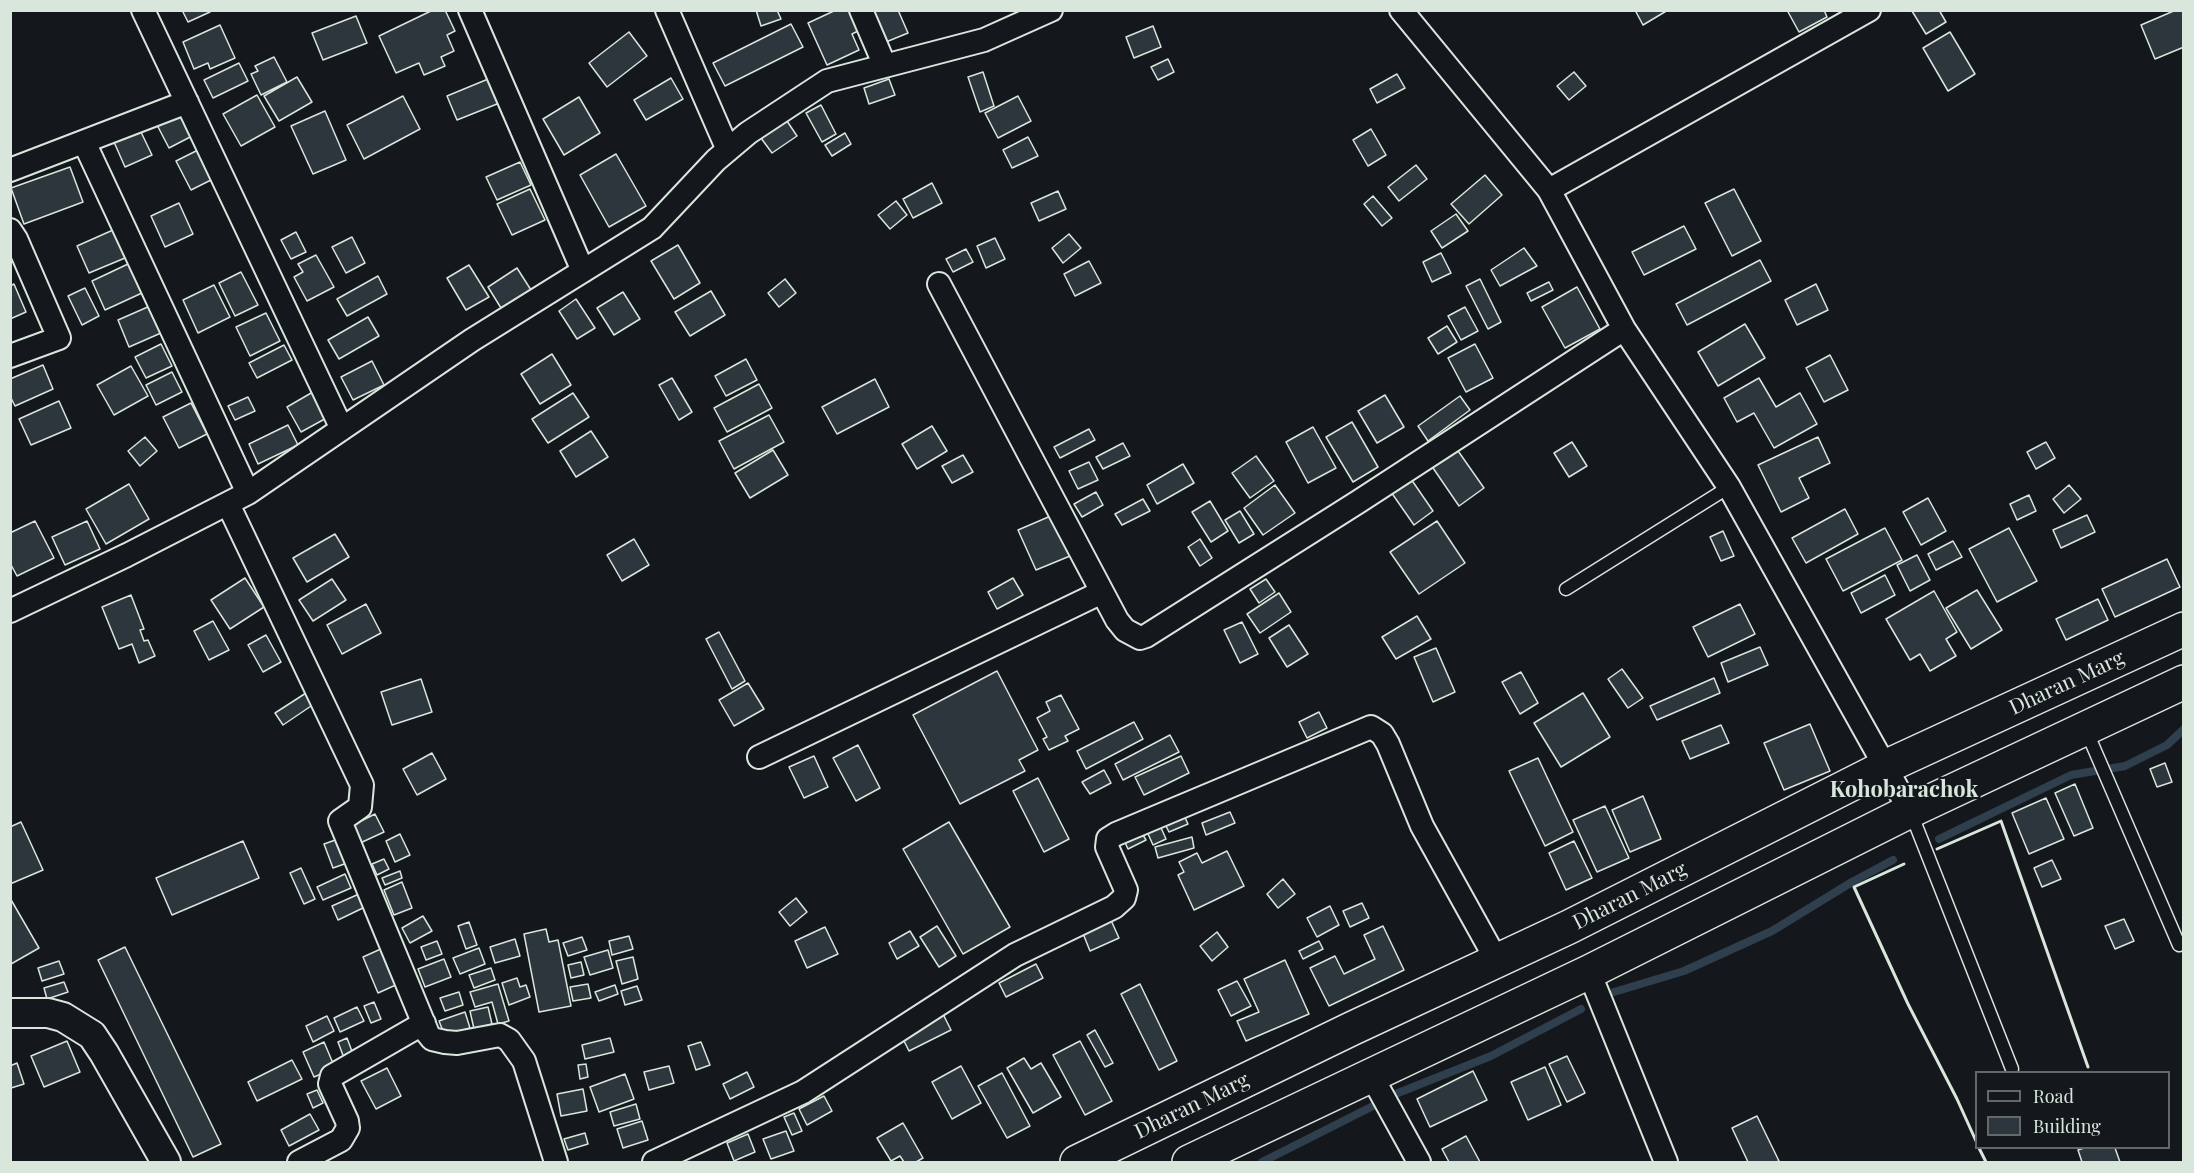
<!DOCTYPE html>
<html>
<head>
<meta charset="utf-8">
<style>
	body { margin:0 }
	#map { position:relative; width:2194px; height:1173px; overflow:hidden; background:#14181c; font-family:"Playfair Display",serif }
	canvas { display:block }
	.frame { position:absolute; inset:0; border:12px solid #d8e6dc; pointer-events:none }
	.legend { position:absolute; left:1975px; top:1071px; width:195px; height:78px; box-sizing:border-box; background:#14181c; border:2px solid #626a69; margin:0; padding:8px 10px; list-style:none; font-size:18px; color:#d8e6dc }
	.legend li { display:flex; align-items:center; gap:12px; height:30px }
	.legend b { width:30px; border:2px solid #626a69 }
</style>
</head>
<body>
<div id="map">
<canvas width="2194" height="1173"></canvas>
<div class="frame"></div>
<ul class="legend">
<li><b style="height:8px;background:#14181c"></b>Road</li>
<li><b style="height:16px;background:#2c363c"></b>Building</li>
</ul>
</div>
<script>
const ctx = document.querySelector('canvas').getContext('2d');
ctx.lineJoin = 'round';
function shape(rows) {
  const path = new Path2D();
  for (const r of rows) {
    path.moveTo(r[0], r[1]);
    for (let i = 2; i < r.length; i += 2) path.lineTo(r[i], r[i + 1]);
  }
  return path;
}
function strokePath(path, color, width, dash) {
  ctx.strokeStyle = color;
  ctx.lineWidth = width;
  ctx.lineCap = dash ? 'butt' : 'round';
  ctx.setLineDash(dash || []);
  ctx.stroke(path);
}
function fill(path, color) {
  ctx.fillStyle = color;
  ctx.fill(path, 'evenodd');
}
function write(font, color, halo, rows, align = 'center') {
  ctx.font = font + ' "Playfair Display",serif';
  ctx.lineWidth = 4.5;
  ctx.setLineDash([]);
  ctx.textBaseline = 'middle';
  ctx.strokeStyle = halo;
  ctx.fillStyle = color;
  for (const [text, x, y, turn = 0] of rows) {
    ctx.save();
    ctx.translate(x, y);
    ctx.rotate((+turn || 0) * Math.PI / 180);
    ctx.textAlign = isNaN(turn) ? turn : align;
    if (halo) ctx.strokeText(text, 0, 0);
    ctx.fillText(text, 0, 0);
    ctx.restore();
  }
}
const stream = shape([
	[1939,839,2071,775,2125,766,2167,745,2184,729],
	[1614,992,1684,971,1772,931,1852,882,1893,860],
	[1398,1093,1491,1056,1581,1009],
	[1262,1162,1375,1105]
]);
const building = shape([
	[182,10,209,10,210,12,188,22,182,10],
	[433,10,445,10,455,31,447,35,454,51,441,57,445,66,424,75,419,63,396,73,379,36,433,10],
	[756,10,777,10,781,19,761,26,756,10],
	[836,10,859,10,866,27,852,34,859,50,827,65,808,23,836,10],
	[873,10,898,10,908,33,886,42,873,10],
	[1635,10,1668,10,1643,25,1635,10],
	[1787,10,1824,10,1827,17,1799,32,1787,10],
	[1914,10,1939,10,1946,22,1926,34,1912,11,1914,10],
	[2176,10,2184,11,2184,47,2155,59,2141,25,2176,10],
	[356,16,367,43,323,60,312,33,356,16],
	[791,24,803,47,725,86,713,63,791,24],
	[220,25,235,58,210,69,208,63,194,69,183,42,220,25],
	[1153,26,1161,47,1134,58,1126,37,1153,26],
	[629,32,647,56,607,87,589,63,629,32],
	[1950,32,1975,74,1948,91,1923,48,1950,32],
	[274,57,287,82,261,95,251,74,258,71,255,66,274,57],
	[1168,59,1174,72,1158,80,1151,67,1168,59],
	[239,63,248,81,213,98,204,80,239,63],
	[983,72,994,106,980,112,968,77,983,72],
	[1574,72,1586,86,1569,100,1557,86,1574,72],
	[1397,74,1405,88,1377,103,1370,89,1397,74],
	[297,77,312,102,279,121,264,96,297,77],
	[493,77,502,102,457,120,447,96,493,77],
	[671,78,683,99,646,120,634,100,671,78],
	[889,79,895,95,869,104,864,88,889,79],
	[257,95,275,127,241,146,223,114,257,95],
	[403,96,420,129,364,159,347,125,403,96],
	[1018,96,1031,121,998,138,985,113,1018,96],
	[579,97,600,133,564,155,543,119,579,97],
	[821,105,836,134,822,142,806,113,821,105],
	[181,110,194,135,169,148,156,123,181,110],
	[325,111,346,160,313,174,291,126,325,111],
	[787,121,797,136,772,153,761,138,787,121],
	[1371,129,1386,155,1368,166,1353,140,1371,129],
	[140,130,152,155,125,167,114,142,140,130],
	[845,133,851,144,832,156,825,145,845,133],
	[1028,137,1038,156,1012,168,1003,150,1028,137],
	[198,150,213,179,191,190,176,161,198,150],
	[616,154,646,206,609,227,580,175,616,154],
	[520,162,531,185,497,200,486,177,520,162],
	[1416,165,1427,179,1399,201,1388,187,1416,165],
	[70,167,83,202,24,224,11,188,70,167],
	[1485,175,1502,195,1469,224,1451,204,1485,175],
	[932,183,942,203,913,218,903,199,932,183],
	[530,189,545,220,512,235,497,204,530,189],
	[1734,189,1761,241,1732,256,1705,203,1734,189],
	[1058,191,1066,209,1039,221,1031,203,1058,191],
	[1373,196,1392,218,1382,226,1364,204,1373,196],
	[896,201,907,215,890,229,878,215,896,201],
	[179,203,193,234,165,247,151,216,179,203],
	[1456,214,1468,231,1442,248,1431,231,1456,214],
	[1684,226,1696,249,1644,275,1632,252,1684,226],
	[113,230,125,258,89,273,77,246,113,230],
	[296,232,306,252,291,259,281,240,296,232],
	[1069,234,1081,248,1063,263,1052,248,1069,234],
	[352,237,365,263,346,273,332,247,352,237],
	[995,238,1005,259,986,268,977,246,995,238],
	[678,245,700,283,674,299,651,261,678,245],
	[1524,248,1537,266,1500,286,1491,270,1524,248],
	[966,249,973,262,953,272,946,259,966,249],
	[1441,253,1451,273,1432,282,1423,262,1441,253],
	[316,255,334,287,307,301,294,277,303,272,298,264,316,255],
	[1760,260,1771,281,1687,325,1676,304,1760,260],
	[1089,261,1101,283,1075,296,1064,274,1089,261],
	[128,264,142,293,105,310,92,281,128,264],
	[469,265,489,297,466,310,447,278,469,265],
	[517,268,531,290,501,308,488,287,517,268],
	[241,272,258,305,235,316,219,283,241,272],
	[378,276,387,294,347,316,337,299,378,276],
	[785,279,796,293,779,307,768,293,785,279],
	[1480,279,1501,322,1488,329,1466,286,1480,279],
	[1549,282,1553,290,1531,301,1527,293,1549,282],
	[14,284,26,312,10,319,10,286,14,284],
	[1816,284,1828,310,1797,325,1785,300,1816,284],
	[214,285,230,317,198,333,183,300,214,285],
	[1577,287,1600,329,1565,348,1542,307,1577,287],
	[85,288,99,316,82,325,68,296,85,288],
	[711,291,725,315,690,336,675,312,711,291],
	[623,292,640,319,614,335,597,308,623,292],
	[576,299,595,328,577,339,559,311,576,299],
	[150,306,161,333,129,347,118,320,150,306],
	[1465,307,1478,331,1461,340,1448,316,1465,307],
	[266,313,280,341,250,356,236,327,266,313],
	[368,317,379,336,339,359,328,340,368,317],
	[1745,324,1765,358,1718,386,1698,352,1745,324],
	[1447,326,1457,342,1438,354,1428,338,1447,326],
	[161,344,172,366,146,378,135,357,161,344],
	[1475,344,1493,378,1466,392,1448,358,1475,344],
	[284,345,292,360,257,378,249,363,284,345],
	[552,354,571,385,540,404,521,374,552,354],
	[1830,355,1848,390,1824,402,1806,368,1830,355],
	[746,359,757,380,726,396,715,376,746,359],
	[372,361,384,385,353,400,341,377,372,361],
	[43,365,53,389,15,406,10,396,10,379,43,365],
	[131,366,148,396,114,415,97,385,131,366],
	[172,372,182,392,156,405,146,385,172,372],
	[672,378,692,412,679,420,659,385,672,378],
	[1759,378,1776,407,1800,393,1817,424,1774,448,1754,413,1737,422,1724,398,1759,378],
	[875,379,889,407,837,434,822,407,875,379],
	[759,384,772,408,727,432,714,408,759,384],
	[318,389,332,415,301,432,287,407,318,389],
	[573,393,589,417,548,443,532,419,573,393],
	[1385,395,1404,427,1377,443,1358,411,1385,395],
	[1460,396,1470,410,1428,441,1418,426,1460,396],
	[248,397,255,411,235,420,228,406,248,397],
	[59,401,71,428,31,445,19,419,59,401],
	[191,403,207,434,179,448,163,417,191,403],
	[769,415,784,442,734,469,719,441,769,415],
	[1352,422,1378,467,1353,482,1326,437,1352,422],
	[288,425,298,445,258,464,249,444,288,425],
	[932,426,947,451,917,469,902,444,932,426],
	[1313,427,1336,468,1308,483,1286,442,1313,427],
	[1089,429,1095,440,1060,458,1054,447,1089,429],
	[591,431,608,457,576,477,560,451,591,431],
	[145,437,157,451,140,466,128,451,145,437],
	[1818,437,1830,463,1799,478,1809,498,1781,512,1758,465,1818,437],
	[1572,442,1587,466,1569,477,1554,453,1572,442],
	[2046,442,2055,458,2036,469,2027,452,2046,442],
	[1123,443,1130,456,1103,469,1096,457,1123,443],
	[1456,448,1484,488,1459,506,1431,465,1456,448],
	[773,450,788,475,750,498,735,473,773,450],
	[963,455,973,472,952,483,942,466,963,455],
	[1256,456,1274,481,1250,498,1232,473,1256,456],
	[1089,462,1098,480,1078,489,1069,471,1089,462],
	[1183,464,1194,483,1157,504,1147,485,1183,464],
	[1411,479,1433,511,1414,525,1391,492,1411,479],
	[129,484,149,519,106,544,86,509,129,484],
	[1275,485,1295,513,1263,535,1244,508,1275,485],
	[2069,485,2081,499,2064,513,2053,499,2069,485],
	[1096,492,1103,505,1082,517,1074,504,1096,492],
	[2029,495,2036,511,2017,520,2010,504,2029,495],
	[1928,498,1946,531,1921,545,1903,512,1928,498],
	[1143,499,1150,511,1122,525,1115,514,1143,499],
	[1210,501,1228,531,1211,542,1192,512,1210,501],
	[1845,509,1858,534,1806,563,1792,538,1845,509],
	[1240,511,1254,534,1239,543,1225,520,1240,511],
	[1053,515,1070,556,1036,570,1018,530,1053,515],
	[2087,515,2095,532,2061,548,2053,530,2087,515],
	[35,521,54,558,17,576,10,563,10,533,35,521],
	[87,521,100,549,65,565,52,537,87,521],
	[1437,521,1465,563,1419,594,1390,552,1437,521],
	[1885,528,1902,560,1843,591,1826,559,1885,528],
	[2009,528,2037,581,1997,602,1969,549,2009,528],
	[1723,531,1734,556,1721,561,1710,537,1723,531],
	[335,534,349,557,307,582,293,558,335,534],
	[634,539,649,565,622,581,607,555,634,539],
	[1200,539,1212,558,1200,566,1188,547,1200,539],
	[1953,541,1962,557,1936,570,1928,554,1953,541],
	[1917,555,1930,580,1910,591,1897,565,1917,555],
	[2167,559,2180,587,2115,617,2102,589,2167,559],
	[1885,575,1895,595,1861,613,1851,593,1885,575],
	[245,578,264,607,230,629,211,600,245,578],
	[1013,578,1023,595,997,609,988,592,1013,578],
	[332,579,346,600,313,621,299,600,332,579],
	[1266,579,1275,592,1259,603,1250,589,1266,579],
	[1977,590,2002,630,1971,649,1946,608,1977,590],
	[1934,591,1957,632,1946,639,1956,656,1930,671,1920,654,1910,660,1886,619,1934,591],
	[1279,593,1291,612,1260,633,1247,614,1279,593],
	[131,595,144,629,140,630,144,641,148,640,155,656,139,663,132,644,119,649,102,607,131,595],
	[2098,599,2108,620,2066,640,2056,619,2098,599],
	[366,604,381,633,342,654,327,625,366,604],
	[1740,604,1755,634,1708,657,1693,627,1740,604],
	[1417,616,1431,639,1396,659,1382,637,1417,616],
	[213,621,229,650,209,660,194,631,213,621],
	[1242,622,1258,654,1240,663,1224,630,1242,622],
	[1289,625,1308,654,1287,667,1269,638,1289,625],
	[719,632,745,681,732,689,706,639,719,632],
	[266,635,281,662,263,672,248,645,266,635],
	[1760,647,1768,665,1728,682,1721,663,1760,647],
	[1436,648,1455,692,1433,702,1414,657,1436,648],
	[1622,669,1643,698,1628,708,1608,679,1622,669],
	[997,671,1038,750,1019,760,1025,771,960,804,913,715,997,671],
	[1521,672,1538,703,1520,714,1502,682,1521,672],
	[1714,678,1720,693,1657,720,1650,706,1714,678],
	[421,679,432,712,392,725,381,692,421,679],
	[748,683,764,709,734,726,719,700,748,683],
	[306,693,314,704,283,725,275,713,306,693],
	[1583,693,1610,737,1561,767,1534,723,1583,693],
	[1061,695,1079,729,1065,736,1068,741,1049,750,1043,739,1047,737,1037,718,1050,711,1046,702,1061,695],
	[1319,712,1327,728,1307,738,1299,722,1319,712],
	[1134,722,1143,739,1086,769,1077,751,1134,722],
	[1810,724,1830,771,1784,790,1764,743,1810,724],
	[1721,725,1729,743,1690,759,1682,741,1721,725],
	[1170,735,1179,752,1123,780,1115,764,1170,735],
	[858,745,880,788,856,801,833,758,858,745],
	[432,753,446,779,417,795,403,769,432,753],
	[814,756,828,787,804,798,789,767,814,756],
	[1181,756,1189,773,1144,795,1135,777,1181,756],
	[1538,758,1573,832,1545,846,1509,771,1538,758],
	[2165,763,2172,782,2157,787,2150,769,2165,763],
	[1104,770,1111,783,1090,794,1082,782,1104,770],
	[1038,778,1069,839,1044,852,1013,791,1038,778],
	[2075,784,2093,828,2074,836,2055,793,2075,784],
	[1643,796,1661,839,1630,852,1612,810,1643,796],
	[2046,798,2064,839,2029,854,2012,813,2046,798],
	[1605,806,1629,858,1597,872,1573,820,1605,806],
	[1182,811,1188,824,1169,832,1163,820,1182,811],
	[1230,812,1235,823,1206,835,1202,823,1230,812],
	[375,814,384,832,358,844,349,827,375,814],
	[1158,821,1166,839,1153,845,1145,827,1158,821],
	[21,822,43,870,10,884,10,827,21,822],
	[949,822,1010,927,963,954,903,849,949,822],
	[1140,830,1146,840,1128,849,1123,838,1140,830],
	[400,834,410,855,395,862,386,841,400,834],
	[1192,837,1194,848,1158,858,1155,847,1192,837],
	[341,838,350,862,333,868,324,844,341,838],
	[243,841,259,878,172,915,156,878,243,841],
	[1574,841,1592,878,1566,890,1549,853,1574,841],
	[1227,851,1244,886,1194,910,1178,875,1184,872,1179,862,1197,853,1202,863,1227,851],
	[384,859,389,869,377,875,372,864,384,859],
	[2052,860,2061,879,2042,887,2034,868,2052,860],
	[301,868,315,899,304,904,290,873,301,868],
	[400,871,402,878,385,885,382,878,400,871],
	[345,874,351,888,323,900,317,887,345,874],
	[1283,879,1295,894,1278,908,1267,894,1283,879],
	[402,882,412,908,394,915,384,890,402,882],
	[359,894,365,907,338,920,332,906,359,894],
	[10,898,39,948,11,964,10,964,10,898],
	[796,898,807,912,790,926,779,912,796,898],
	[1362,903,1369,918,1350,927,1343,911,1362,903],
	[1330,906,1339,925,1317,937,1307,918,1330,906],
	[423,916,432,931,410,943,402,928,423,916],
	[1110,918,1119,938,1090,951,1082,931,1110,918],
	[2124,919,2134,941,2115,949,2105,926,2124,919],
	[469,922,477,945,466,949,458,926,469,922],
	[937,926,956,956,939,967,920,937,937,926],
	[1383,926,1404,970,1329,1006,1310,968,1335,956,1344,974,1375,959,1364,935,1383,926],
	[825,927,838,954,807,968,795,941,825,927],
	[546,929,549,942,558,940,571,1006,539,1012,524,934,546,929],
	[910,931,919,946,897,959,889,943,910,931],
	[1217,932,1228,947,1212,961,1200,946,1217,932],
	[629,936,633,949,612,955,609,941,629,936],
	[582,937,587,950,568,956,563,943,582,937],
	[515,939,520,956,495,963,490,947,515,939],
	[437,941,442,954,426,960,421,947,437,941],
	[1319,941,1323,949,1303,959,1299,951,1319,941],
	[125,947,221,1144,193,1157,98,960,125,947],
	[383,948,398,984,378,993,363,957,383,948],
	[479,948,485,964,460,974,453,958,479,948],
	[608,950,613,968,590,975,584,957,608,950],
	[633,957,638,979,622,984,616,961,633,957],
	[444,959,451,977,425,987,418,969,444,959],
	[1285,960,1309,1014,1246,1041,1237,1021,1259,1012,1244,979,1285,960],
	[59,961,64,974,42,981,38,968,59,961],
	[581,962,584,975,571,978,568,965,581,962],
	[1036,964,1043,978,1006,997,999,983,1036,964],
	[491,968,495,980,474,988,469,975,491,968],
	[517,978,520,987,526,985,530,997,509,1005,502,983,517,978],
	[1237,981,1251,1006,1231,1016,1218,990,1237,981],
	[64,982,68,992,47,999,44,988,64,982],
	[498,984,509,1021,498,1024,492,1002,475,1007,470,992,498,984],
	[588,984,591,998,573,1001,570,987,588,984],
	[1140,984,1177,1061,1159,1070,1121,994,1140,984],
	[615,985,618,994,599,1001,595,992,615,985],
	[637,986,642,1000,625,1005,621,991,637,986],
	[459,992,463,1005,445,1011,440,998,459,992],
	[374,1002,381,1019,371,1023,364,1006,374,1002],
	[357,1007,364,1021,340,1032,334,1018,357,1007],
	[488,1007,492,1024,474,1029,470,1011,488,1007],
	[465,1012,470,1028,445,1036,439,1021,465,1012],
	[943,1014,951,1030,909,1051,901,1035,943,1014],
	[327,1016,334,1031,313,1042,306,1026,327,1016],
	[1095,1030,1113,1063,1105,1067,1087,1035,1095,1030],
	[347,1038,353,1054,344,1058,338,1042,347,1038],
	[610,1038,614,1052,585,1059,582,1045,610,1038],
	[67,1041,80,1072,44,1087,31,1056,67,1041],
	[1080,1041,1112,1101,1085,1115,1053,1055,1080,1041],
	[324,1042,335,1068,314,1077,303,1052,324,1042],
	[701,1042,710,1065,696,1070,688,1046,701,1042],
	[1567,1056,1585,1093,1567,1102,1549,1064,1567,1056],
	[1024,1058,1031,1069,1041,1063,1061,1097,1033,1113,1007,1068,1024,1058],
	[292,1060,302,1079,257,1101,248,1082,292,1060],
	[17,1063,24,1084,11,1088,10,1066,17,1063],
	[586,1064,588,1077,580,1079,578,1065,586,1064],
	[669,1066,674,1083,649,1090,644,1072,669,1066],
	[961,1066,981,1103,952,1119,932,1082,961,1066],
	[1545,1067,1561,1105,1528,1120,1511,1082,1545,1067],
	[387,1068,401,1096,376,1109,361,1081,387,1068],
	[1473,1071,1487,1100,1430,1127,1417,1099,1473,1071],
	[747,1072,754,1087,730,1099,723,1084,747,1072],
	[1002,1073,1030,1126,1007,1138,978,1086,1002,1073],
	[625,1074,634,1099,599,1112,590,1087,625,1074],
	[583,1089,587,1111,561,1116,557,1094,583,1089],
	[317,1090,323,1103,313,1108,307,1094,317,1090],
	[824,1096,832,1111,807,1125,799,1109,824,1096],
	[636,1104,640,1119,614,1126,610,1112,636,1104],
	[794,1113,802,1131,792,1135,784,1117,794,1113],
	[310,1114,319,1130,289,1146,281,1130,310,1114],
	[1757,1116,1779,1161,1776,1162,1748,1162,1732,1128,1757,1116],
	[642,1121,648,1140,623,1148,617,1129,642,1121],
	[903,1123,923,1158,916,1162,904,1162,900,1156,891,1161,877,1138,903,1123],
	[786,1131,794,1151,771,1159,763,1139,786,1131],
	[585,1133,588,1144,568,1150,564,1139,585,1133],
	[748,1134,755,1152,734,1161,727,1143,748,1134],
	[1466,1136,1480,1162,1449,1162,1442,1149,1466,1136],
	[2084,1148,2115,1148,2120,1162,2082,1162,2078,1150,2084,1148]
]);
const service = shape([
	[1566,589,1729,487],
	[2086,730,2179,945],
	[1911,813,2012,1069]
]);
const minor = shape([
	[143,10,342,429],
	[470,10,583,271],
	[667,10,728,150],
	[861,10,885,66],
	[1401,10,1549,190,1624,329,1729,487,1910,811],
	[84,142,248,493],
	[10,170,187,102],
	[1549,190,1869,10],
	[10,230,16,239,59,338,10,356],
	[939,284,1117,620,1125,630,1140,638,1146,636,1358,502,1624,329],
	[228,504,362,785,360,807,340,821,428,1034,432,1039,445,1042,457,1043,500,1035,509,1040,524,1061,556,1162],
	[10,611,127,555,248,493,472,340,652,228,716,160,748,133,827,81,984,40,1051,10],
	[759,757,1102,592],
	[1589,972,1666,1162],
	[1371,1075,1419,1162],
	[299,1162,341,1140,348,1128,347,1121,330,1084,332,1076,424,1023],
	[654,1162,803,1092,1015,955,1114,907,1124,898,1126,890,1107,847,1108,839,1116,834,1371,727,1382,734,1388,744,1422,826,1497,961]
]);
const tertiary = shape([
	[10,1013,48,1013,63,1017,92,1035,104,1053,166,1162]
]);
const primary = shape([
	[1077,1162,1351,1029,1569,927,1885,767,2184,629],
	[1189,1162,1589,972,1910,811,2184,682]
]);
const wall = shape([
	[1937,849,2001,821,2088,1067],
	[1904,864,1854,887,1908,1004,1957,1099,1976,1141],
	[1979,1148,1986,1162]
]);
const streetNames = [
	["Dharan Marg",2067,683,-25],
	["Dharan Marg",1630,896,-27],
	["Dharan Marg",1192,1106,-26]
];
const neighbourhoodNames = [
	["Kohobarachok",1904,790]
];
strokePath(stream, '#2f3f4d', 8);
fill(building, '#2c363c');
strokePath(building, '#d8e6dc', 1.5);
strokePath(service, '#d8e6dc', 15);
strokePath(minor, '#d8e6dc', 26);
strokePath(tertiary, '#d8e6dc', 32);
strokePath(primary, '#d8e6dc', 36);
strokePath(service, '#14181c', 12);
strokePath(minor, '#14181c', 22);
strokePath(tertiary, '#14181c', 28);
strokePath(primary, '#14181c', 33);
strokePath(wall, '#d8e6dc', 3);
write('21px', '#d8e6dc', '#14181c', streetNames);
write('bold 22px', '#d8e6dc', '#14181c', neighbourhoodNames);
</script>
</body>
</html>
